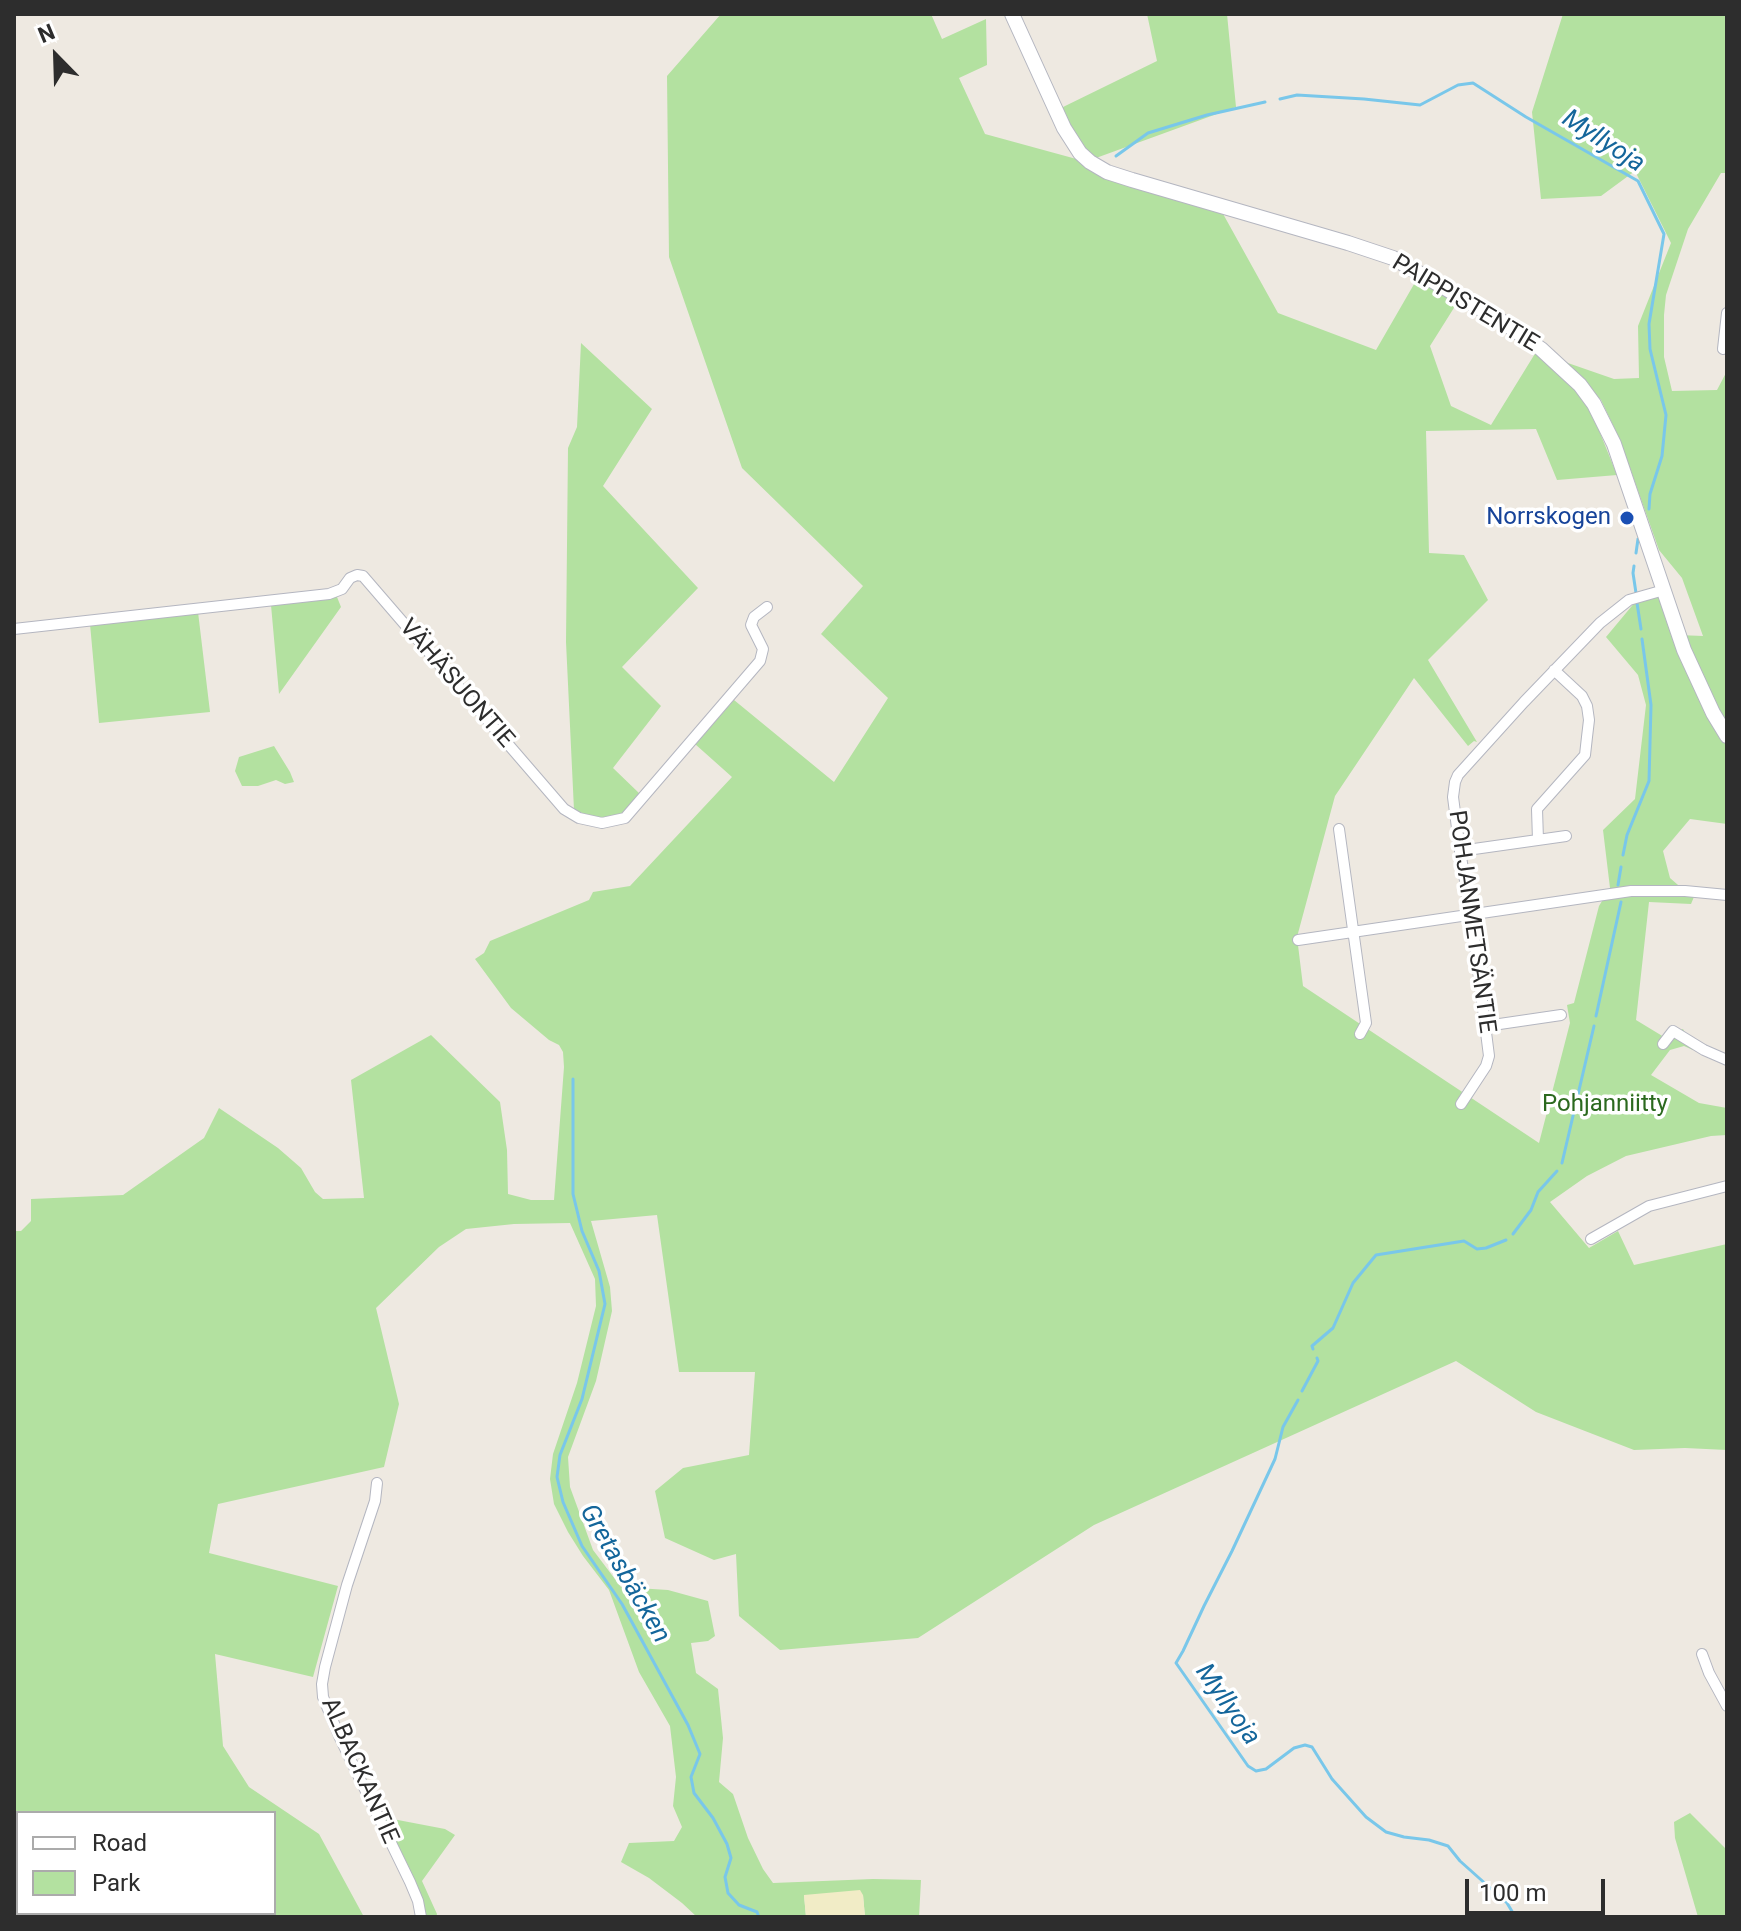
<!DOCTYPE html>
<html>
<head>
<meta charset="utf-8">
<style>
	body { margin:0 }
	#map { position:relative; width:1741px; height:1931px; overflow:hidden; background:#eee9e1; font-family:Roboto,sans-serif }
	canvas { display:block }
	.frame { position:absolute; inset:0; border:16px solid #2d2d2d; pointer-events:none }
	.legend { position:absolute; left:16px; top:1811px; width:260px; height:104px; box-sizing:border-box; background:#fff; border:2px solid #ababab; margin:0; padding:10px 14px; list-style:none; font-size:24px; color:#2d2d2d }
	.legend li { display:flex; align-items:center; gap:16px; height:40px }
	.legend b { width:40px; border:2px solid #ababab }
	.north { position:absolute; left:16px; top:16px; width:80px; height:80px; -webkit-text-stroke:6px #fff; paint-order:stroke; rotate:337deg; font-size:22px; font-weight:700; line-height:32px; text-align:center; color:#2d2d2d }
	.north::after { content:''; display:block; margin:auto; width:28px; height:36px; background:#2d2d2d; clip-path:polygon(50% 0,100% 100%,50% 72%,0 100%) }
	.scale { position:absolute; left:1465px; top:1879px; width:140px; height:36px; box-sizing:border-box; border:4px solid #2d2d2d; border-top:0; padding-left:10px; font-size:24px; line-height:28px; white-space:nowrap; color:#2d2d2d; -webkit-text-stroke:6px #fff; paint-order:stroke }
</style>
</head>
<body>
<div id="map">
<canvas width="1741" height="1931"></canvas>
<div class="frame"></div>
<ul class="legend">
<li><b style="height:10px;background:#fff"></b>Road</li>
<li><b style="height:22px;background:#b3e1a0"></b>Park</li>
</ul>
<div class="north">N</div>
<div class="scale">100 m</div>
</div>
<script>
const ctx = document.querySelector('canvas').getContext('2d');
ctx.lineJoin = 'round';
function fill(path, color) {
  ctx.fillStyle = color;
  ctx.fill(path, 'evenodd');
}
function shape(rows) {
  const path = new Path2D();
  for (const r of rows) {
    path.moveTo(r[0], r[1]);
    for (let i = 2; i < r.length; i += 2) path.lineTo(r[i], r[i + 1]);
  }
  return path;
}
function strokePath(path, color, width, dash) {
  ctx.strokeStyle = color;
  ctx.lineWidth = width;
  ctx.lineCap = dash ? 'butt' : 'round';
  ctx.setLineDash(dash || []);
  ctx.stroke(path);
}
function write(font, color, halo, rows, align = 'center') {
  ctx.font = font + ' Roboto,sans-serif';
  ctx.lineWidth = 7;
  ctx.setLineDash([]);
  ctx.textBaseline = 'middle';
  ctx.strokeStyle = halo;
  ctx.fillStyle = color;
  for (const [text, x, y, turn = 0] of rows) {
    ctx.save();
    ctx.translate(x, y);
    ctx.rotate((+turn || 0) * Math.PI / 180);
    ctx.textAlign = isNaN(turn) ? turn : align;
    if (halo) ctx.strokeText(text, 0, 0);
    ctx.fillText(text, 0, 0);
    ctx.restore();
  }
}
const green = shape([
	[721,14,931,14,942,39,986,19,987,65,959,78,985,134,1080,160,1222,212,1278,313,1376,350,1417,279,1457,303,1430,346,1451,406,1491,425,1536,352,1575,387,1590,408,1617,475,1557,480,1536,429,1426,431,1429,553,1464,555,1488,600,1428,660,1477,742,1474,741,1468,746,1414,678,1335,796,1297,937,1303,986,1539,1143,1570,1023,1567,1005,1574,1003,1599,906,1610,888,1603,830,1635,799,1646,705,1638,675,1606,637,1641,595,1664,590,1678,635,1703,636,1682,578,1659,550,1620,440,1601,400,1565,362,1614,379,1639,378,1638,326,1671,243,1635,171,1601,196,1541,199,1532,112,1563,14,1727,14,1727,173,1721,173,1688,229,1666,295,1664,315,1664,357,1672,391,1717,390,1727,371,1727,824,1690,819,1663,851,1670,878,1685,891,1696,892,1691,904,1649,902,1636,1020,1664,1037,1683,1029,1685,1033,1692,1038,1693,1050,1684,1046,1670,1050,1651,1075,1699,1103,1727,1108,1727,1135,1711,1136,1626,1156,1587,1176,1550,1202,1589,1248,1618,1231,1634,1265,1727,1244,1727,1450,1685,1448,1634,1450,1536,1412,1456,1361,1094,1525,918,1638,780,1650,739,1616,736,1554,714,1560,665,1538,655,1491,683,1468,749,1455,755,1372,679,1372,657,1215,591,1221,610,1287,612,1311,596,1381,568,1457,570,1487,593,1550,621,1587,668,1590,708,1601,715,1636,708,1641,691,1643,696,1673,718,1689,723,1738,719,1782,733,1794,748,1838,763,1869,773,1883,873,1879,921,1880,919,1917,865,1917,863,1895,804,1895,806,1917,697,1917,682,1903,649,1878,621,1862,629,1843,674,1841,682,1827,673,1806,676,1777,670,1726,639,1672,609,1590,583,1556,568,1532,554,1504,550,1479,553,1454,577,1383,596,1306,595,1279,570,1223,514,1224,466,1229,439,1247,376,1308,399,1404,384,1467,218,1504,209,1553,338,1586,313,1677,215,1654,223,1746,249,1787,319,1834,364,1917,14,1917,14,1231,21,1231,31,1221,31,1199,123,1195,204,1138,219,1108,278,1148,301,1168,315,1192,323,1199,364,1198,351,1080,431,1035,500,1102,507,1150,508,1194,531,1200,554,1200,564,1067,563,1052,559,1045,549,1040,511,1008,475,959,484,953,490,941,589,900,593,892,630,886,732,777,695,744,734,700,834,782,888,698,821,634,863,586,742,468,669,257,667,76],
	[18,1813,274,1813,274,1913,18,1913],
	[1147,14,1227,14,1236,107,1096,158,1076,140,1061,108,1157,61],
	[581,343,652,409,603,486,698,588,622,667,661,706,613,768,640,794,623,814,601,820,574,810,566,642,568,448,577,427],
	[337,597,341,607,279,694,271,605],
	[198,612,210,712,99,723,90,624],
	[274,746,290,772,294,782,285,784,276,780,258,786,242,786,235,771,239,757],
	[1690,1813,1727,1850,1727,1917,1698,1917,1675,1838,1674,1822],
	[377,1816,445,1829,455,1835,422,1881,437,1914,436,1917,421,1917]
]);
const sand = shape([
	[860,1890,863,1895,865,1917,806,1917,804,1895]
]);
const stream = shape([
	[1280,99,1297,95,1364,99,1420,105,1458,85,1473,83,1526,117,1638,181,1664,234,1649,324,1650,349,1666,415,1662,456,1650,494,1649,509],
	[1116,156,1148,133,1207,115,1265,102],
	[1636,553,1638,539],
	[1634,566,1633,573,1636,593],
	[1637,603,1641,629],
	[1623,855,1627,835,1649,781,1651,705,1642,639],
	[1618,885,1621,867],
	[1596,1016,1621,902],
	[573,1079,573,1194,582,1231,599,1271,605,1304,582,1399,560,1455,557,1477,563,1502,582,1546,622,1604,688,1725,700,1754,691,1777,694,1793,713,1818,727,1844,731,1858,725,1877,728,1893,739,1905,757,1912,759,1917],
	[1562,1163,1594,1026],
	[1513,1234,1531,1210,1538,1192,1557,1171],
	[1313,1349,1312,1346,1333,1328,1353,1283,1376,1255,1464,1241,1477,1249,1486,1248,1506,1240],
	[1302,1391,1318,1361,1317,1358],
	[1298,1400,1283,1427,1275,1459,1232,1551,1204,1606,1183,1651,1176,1663,1248,1766,1256,1771,1266,1769,1294,1748,1305,1745,1312,1747,1332,1779,1366,1817,1386,1832,1404,1837,1429,1840,1448,1846,1460,1861,1507,1903,1513,1913]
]);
const street = shape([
	[1723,349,1727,313],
	[14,629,329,594,342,589,350,578,357,575,363,576,564,809,579,818,602,823,625,818,760,661,763,649,751,625,754,617,767,607],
	[1339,829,1366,1023,1360,1034],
	[1538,840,1537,809,1585,755,1587,737,1589,720,1587,706,1582,696,1554,670],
	[1460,851,1566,836],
	[1298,940,1631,891,1685,891,1727,895],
	[1486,1026,1561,1015],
	[1663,1044,1673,1031,1704,1050,1727,1060],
	[1461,1104,1486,1066,1489,1056,1472,922,1460,851,1453,797,1455,782,1458,775,1524,702,1600,623,1629,600,1664,590],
	[1591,1239,1649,1206,1727,1186],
	[377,1483,375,1501,347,1585,325,1667,322,1684,323,1697,340,1738,410,1882,418,1901,421,1917],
	[1702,1654,1709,1673,1727,1706]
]);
const secondary = shape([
	[1012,14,1064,128,1080,153,1090,162,1107,172,1132,180,1348,243,1393,258,1500,320,1541,349,1580,385,1594,404,1614,444,1684,650,1713,713,1727,736]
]);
const markers = [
	[1627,518,8,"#1a4fb4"]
];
const streetNames = [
	["PAIPPISTENTIE",1465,304,31],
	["VÄHÄSUONTIE",456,684,49],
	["POHJANMETSÄNTIE",1471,922,82],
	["ALBACKANTIE",359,1771,66]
];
const transitNames = [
	["Norrskogen",1611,518]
];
const parkNames = [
	["Pohjanniitty",1605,1105]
];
const waterNames = [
	["Myllyoja",1603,142,33],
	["Gretasbäcken",624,1574,60],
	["Myllyoja",1227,1705,55]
];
fill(green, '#b3e1a0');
fill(sand, '#f1ecc6');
strokePath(stream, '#79c7ea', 3);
strokePath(street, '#b4b6c0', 12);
strokePath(secondary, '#b4b6c0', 16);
strokePath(street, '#fff', 10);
strokePath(secondary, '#fff', 14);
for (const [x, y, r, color] of markers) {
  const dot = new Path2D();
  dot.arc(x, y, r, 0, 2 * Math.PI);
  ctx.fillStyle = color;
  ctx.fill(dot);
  strokePath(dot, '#fff', 3);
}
write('24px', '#2d2d2d', '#fff', streetNames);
write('24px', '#164399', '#fff', transitNames, 'right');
write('24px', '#2b691e', '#fff', parkNames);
write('italic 26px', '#14669b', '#fff', waterNames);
</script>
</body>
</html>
